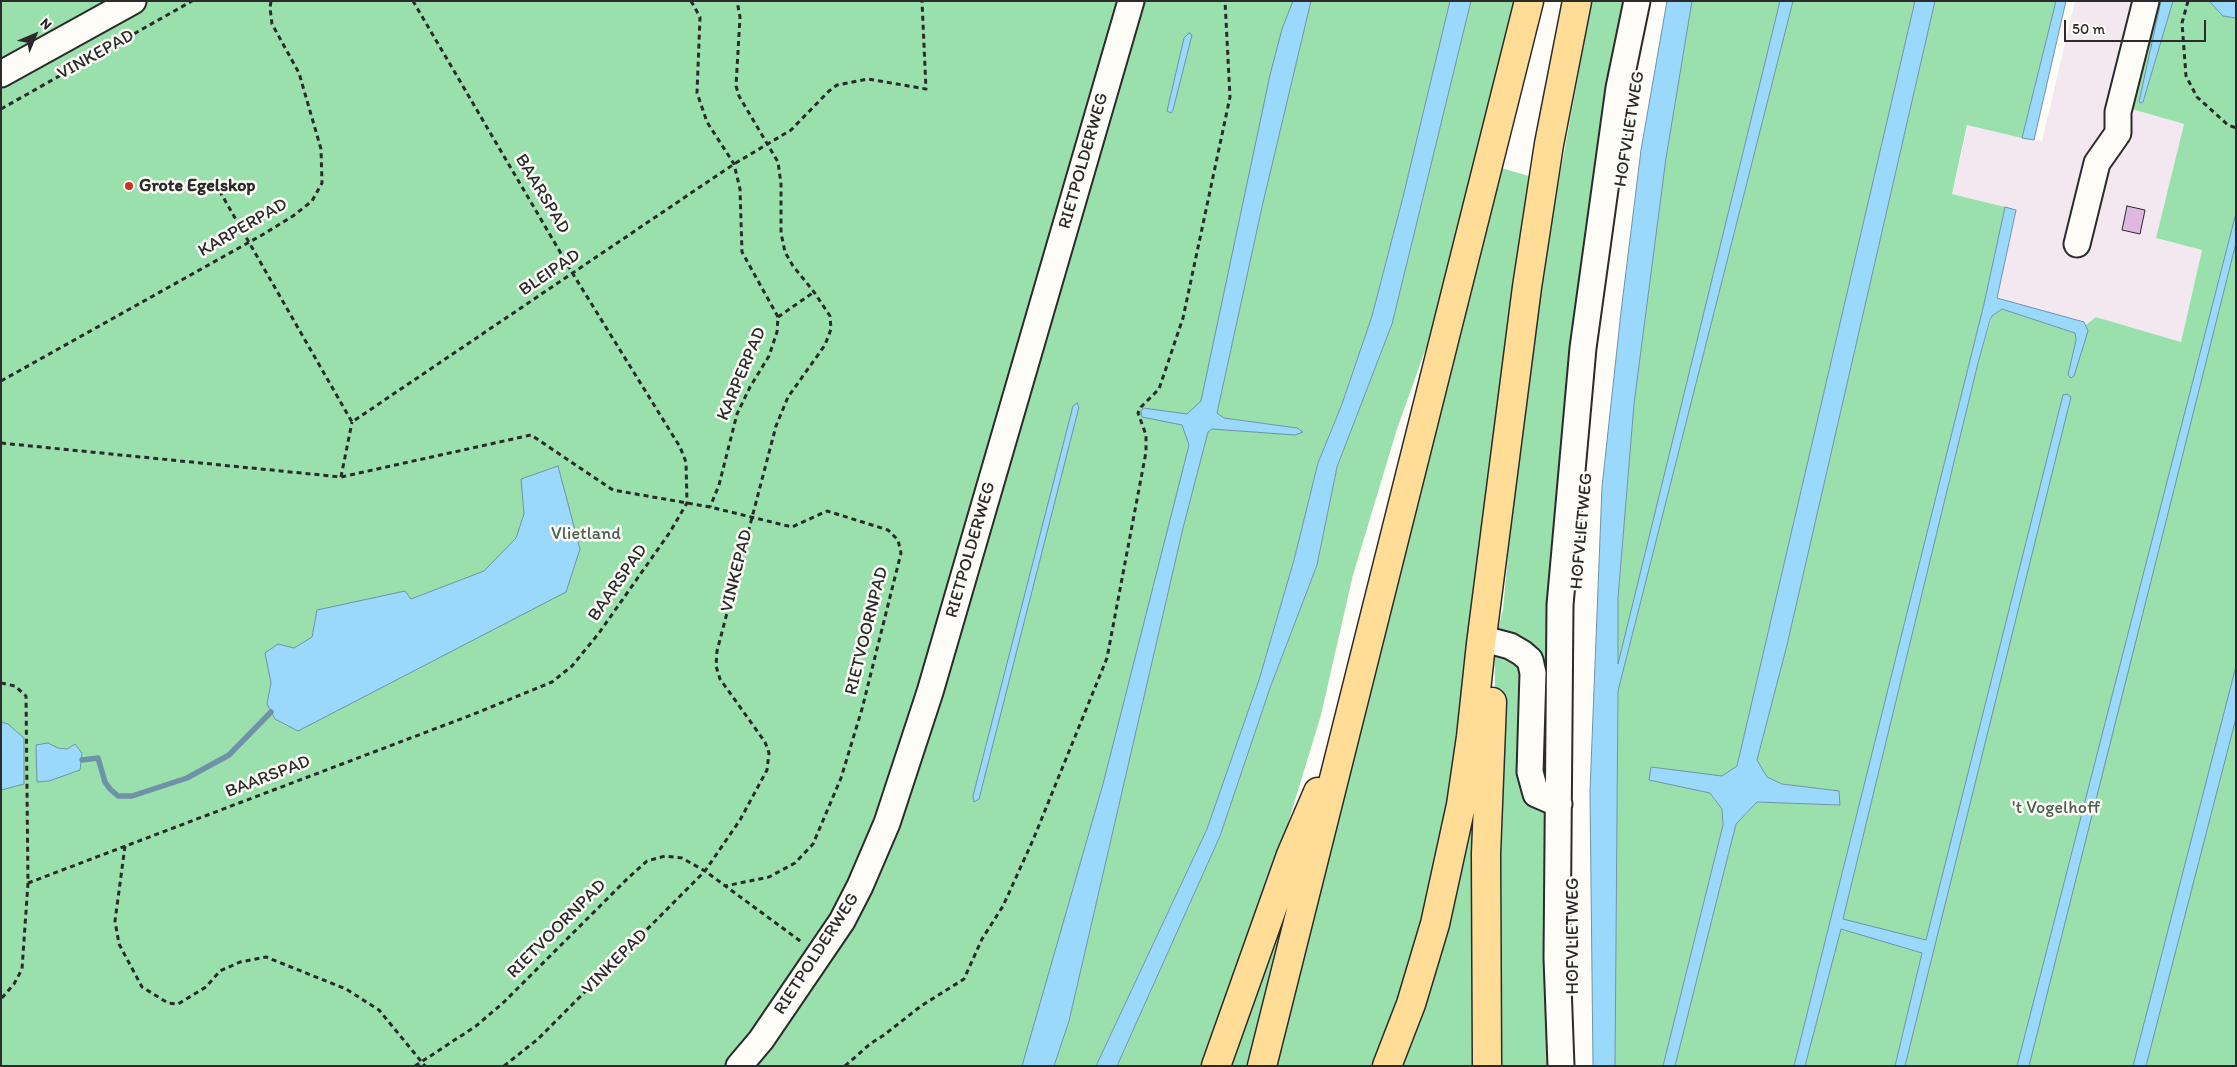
<!DOCTYPE html>
<html>
<head>
<meta charset="utf-8">
<style>
	body { margin:0 }
	#map { position:relative; width:2237px; height:1067px; overflow:hidden; background:#fdfcf7; font-family:Itim,sans-serif }
	canvas { display:block }
	.frame { position:absolute; inset:0; border:2px solid #2b2b2b; pointer-events:none }
	.north { position:absolute; left:10px; top:10px; width:50px; height:50px; -webkit-text-stroke:4px #fdfcf7; paint-order:stroke; rotate:45deg; font-size:14px; font-weight:700; line-height:20px; text-align:center; color:#2b2b2b }
	.north::after { content:''; display:block; margin:auto; width:18px; height:22px; background:#2b2b2b; clip-path:polygon(50% 0,100% 100%,50% 72%,0 100%) }
	.scale { position:absolute; left:2064px; top:20px; width:142px; height:22px; box-sizing:border-box; border:2px solid #2b2b2b; border-top:0; padding-left:6px; font-size:15px; line-height:18px; white-space:nowrap; color:#2b2b2b; -webkit-text-stroke:4px #fdfcf7; paint-order:stroke }
</style>
</head>
<body>
<div id="map">
<canvas width="2237" height="1067"></canvas>
<div class="frame"></div>
<div class="north">N</div>
<div class="scale">50 m</div>
</div>
<script>
const ctx = document.querySelector('canvas').getContext('2d');
ctx.lineJoin = 'round';
function fill(path, color) {
  ctx.fillStyle = color;
  ctx.fill(path, 'evenodd');
}
function shape(rows) {
  const path = new Path2D();
  for (const r of rows) {
    path.moveTo(r[0], r[1]);
    for (let i = 2; i < r.length; i += 2) path.lineTo(r[i], r[i + 1]);
  }
  return path;
}
function strokePath(path, color, width, dash) {
  ctx.strokeStyle = color;
  ctx.lineWidth = width;
  ctx.lineCap = dash ? 'butt' : 'round';
  ctx.setLineDash(dash || []);
  ctx.stroke(path);
}
function write(font, color, halo, rows, align = 'center') {
  ctx.font = font + ' Itim,sans-serif';
  ctx.lineWidth = 5;
  ctx.setLineDash([]);
  ctx.textBaseline = 'middle';
  ctx.strokeStyle = halo;
  ctx.fillStyle = color;
  for (const [text, x, y, turn = 0] of rows) {
    ctx.save();
    ctx.translate(x, y);
    ctx.rotate((+turn || 0) * Math.PI / 180);
    ctx.textAlign = isNaN(turn) ? turn : align;
    if (halo) ctx.strokeText(text, 0, 0);
    ctx.fillText(text, 0, 0);
    ctx.restore();
  }
}
const built = shape([
	[2075,1,2125,1,2138,4,2128,108,2184,124,2156,238,2202,250,2181,342,2096,317,2087,324,1997,298,2016,210,1952,194,1968,125,2042,141]
]);
const green = shape([
	[1,1,1302,1,1040,1066,1,1066],
	[1311,1,1450,1,1403,197,1372,316,1342,404,1318,463,1294,560,1259,680,1207,829,1096,1066,1054,1066,1069,1021,1183,528,1208,432,1212,429,1297,428,1224,418,1217,413,1262,207],
	[1471,1,1516,1,1481,146,1427,345,1397,429,1353,575,1321,715,1260,915,1208,1066,1117,1066,1220,836,1270,688,1317,565,1337,467,1392,324],
	[1592,1,1627,1,1609,94,1569,353,1552,621,1549,1066,1498,1066,1493,999,1495,642,1503,609,1528,347],
	[1692,1,1780,1,1618,667,1618,598,1634,404,1666,158],
	[1793,1,1915,1,1737,766,1722,777,1651,767,1649,780,1710,793,1722,809,1723,825,1663,1066,1615,1066,1618,691],
	[1935,1,2056,1,2022,138,1967,125,1952,194,2005,207,1984,304,1794,1066,1675,1066,1736,824,1757,802,1840,805,1838,791,1782,784,1767,777,1757,760,1787,645],
	[2153,1,2161,1,2140,103,2143,102,2173,1,2236,1,2236,1066,1905,1066,1935,944,1922,953,1895,1066,1805,1066,1843,919,1978,363,1992,316,2002,309,2075,333,2096,317,2181,342,2202,250,2156,238,2184,124,2128,108],
	[1498,167,1532,177,1497,402,1478,604,1450,823,1381,1066,1275,1066],
	[1481,771,1479,1066,1402,1066,1435,974,1465,857],
	[1302,864,1252,1066,1222,1066]
]);
const water = shape([
	[1293,1,1311,1,1262,207,1217,413,1224,418,1297,428,1303,432,1295,435,1212,429,1208,432,1183,528,1069,1021,1054,1066,1022,1066,1103,784,1189,445,1182,425,1142,417,1141,412,1143,408,1187,414,1201,401,1270,75,1282,29,1293,1],
	[1450,1,1471,1,1392,324,1337,467,1317,565,1270,688,1220,836,1117,1066,1096,1066,1207,829,1259,680,1294,560,1318,463,1342,404,1372,316,1403,197,1450,1],
	[1667,1,1692,1,1666,158,1634,404,1618,598,1618,664,1780,1,1793,1,1618,691,1615,1066,1593,1066,1590,791,1602,487,1621,312,1641,150,1667,1],
	[1915,1,1935,1,1787,645,1757,760,1767,777,1782,784,1839,791,1840,805,1757,802,1736,824,1675,1066,1663,1066,1723,825,1722,809,1710,793,1649,780,1651,767,1722,776,1737,766,1915,1],
	[2056,1,2066,1,2034,140,2022,138,2056,1],
	[2161,1,2173,1,2143,102,2141,103,2139,102,2161,1],
	[2209,1,2236,1,2236,18,2223,16,2209,1],
	[1189,33,1192,35,1173,110,1171,113,1167,111,1184,38,1189,33],
	[2005,207,2016,210,1997,298,2084,322,2088,331,2074,376,2071,378,2068,375,2076,340,2075,333,2002,309,1992,316,1990,320,1978,363,1843,919,1926,940,2063,395,2067,394,2071,397,1905,1066,1895,1066,1922,953,1841,929,1805,1066,1794,1066,1984,304,2005,207],
	[2236,213,2236,243,2029,1066,2017,1066,2236,213],
	[1077,403,1079,407,979,799,974,802,973,796,1073,406,1077,403],
	[558,466,580,549,566,592,298,731,275,719,267,704,271,683,265,653,278,644,294,648,312,637,317,610,405,591,411,599,484,571,516,538,524,514,521,479,558,466],
	[2236,666,2236,718,2146,1066,2133,1066,2236,666],
	[1,722,8,724,24,738,24,784,1,790,1,722],
	[48,743,58,748,67,749,75,744,82,753,80,770,49,781,37,782,36,745,48,743]
]);
const stream = shape([
	[82,760,98,758,105,782,110,789,118,796,132,796,187,778,229,755,271,712]
]);
const building = shape([
	[2127,206,2145,210,2140,234,2122,230,2127,206]
]);
const path = shape([
	[691,1,700,17,697,93,707,122,734,164,740,189,742,252,778,317,777,332,769,356,750,387,737,414,719,485,710,507],
	[2188,1,2182,23,2186,76,2197,97,2228,125,2236,128],
	[1,109,192,1],
	[215,183,352,422,734,164,791,130,829,91,837,85,868,79,926,89,922,1],
	[778,317,814,292],
	[1,381,262,235,293,216,312,201,322,183,321,149,299,73,272,24,270,8,271,1],
	[1,443,341,477,531,435,613,490,710,507,792,527,827,511,888,530,898,540,901,553,862,709,841,778,813,844,795,863,769,877,725,886],
	[341,477,352,422],
	[1,683,15,686,26,696,28,883,22,969,14,984,1,999],
	[125,846,115,921,119,944,142,987,168,1003,178,1004,206,987,220,971,240,962,266,957,346,989,379,1010,425,1066],
	[28,883,474,714,552,682,572,666,599,633,670,532,687,503,686,462,680,447,573,274,413,1],
	[415,1066,476,1026,504,1002,628,878,647,861,665,856,682,858,705,871,803,943],
	[504,1066,538,1039,705,871,740,820,767,770,769,753,765,742,720,679,716,666,717,651,776,426,788,397,825,345,831,329,830,316,814,292,793,266,785,252,781,233,781,184,778,162,739,96,736,86,740,17,737,1],
	[845,1066,870,1044,884,1035,921,1006,964,979,982,939,1003,906,1033,840,1107,658,1146,452,1146,435,1138,413,1141,407,1159,389,1183,318,1230,97,1225,1]
]);
const minor = shape([
	[1,74,133,1],
	[2077,244,2097,163,2118,133,2118,112,2146,1],
	[1495,642,1510,646,1522,653,1530,660,1533,673,1530,772,1536,794,1559,804],
	[739,1066,761,1040,842,921,860,886,887,823,930,692,1131,1],
	[1561,1066,1557,958,1560,605,1583,348,1619,88,1637,1]
]);
const highway = shape([
	[1216,1066,1291,855,1318,792],
	[1262,1066,1529,1],
	[1387,1066,1411,1004,1435,924,1461,805,1471,737,1481,644,1527,287,1549,144,1577,1],
	[1487,1066,1486,854,1492,702]
]);
const markers = [
	[129,186,5,"#c8321e"]
];
const streetNames = [
	["VINKEPAD",96,55,-29],
	["HOFVLIETWEG",1630,129,-81],
	["RIETPOLDERWEG",1084,161,-74],
	["BAARSPAD",542,194,59],
	["KARPERPAD",243,228,-30],
	["BLEIPAD",550,273,-34],
	["KARPERPAD",742,374,-67],
	["HOFVLIETWEG",1582,531,-85],
	["RIETPOLDERWEG",971,550,-74],
	["VINKEPAD",737,571,-76],
	["BAARSPAD",618,583,-55],
	["RIETVOORNPAD",867,631,-76],
	["BAARSPAD",268,777,-21],
	["RIETVOORNPAD",557,929,-45],
	["HOFVLIETWEG",1573,936,-90],
	["RIETPOLDERWEG",817,954,-57],
	["VINKEPAD",615,962,-45]
];
const poiNames = [
	["Grote Egelskop",139,186]
];
const parkNames = [
	["Vlietland",586,534],
	["'t Vogelhoff",2056,808]
];
fill(built, '#f4e8f0');
fill(green, '#9ae0ac');
fill(water, '#9ad9fc');
strokePath(water, '#6e93a8', 1);
strokePath(stream, '#6e93a8', 5.5);
fill(building, '#deb8e1');
strokePath(building, '#2b2b2b', 1);
strokePath(minor, '#2b2b2b', 29);
strokePath(highway, '#2b2b2b', 31);
strokePath(path, '#2b2b2b', 3, [5, 4]);
strokePath(minor, '#fdfcf7', 25);
strokePath(highway, '#ffdd96', 28);
for (const [x, y, r, color] of markers) {
  const dot = new Path2D();
  dot.arc(x, y, r, 0, 2 * Math.PI);
  ctx.fillStyle = color;
  ctx.fill(dot);
  strokePath(dot, '#fdfcf7', 2);
}
write('18px', '#2b2b2b', '#fdfcf7', streetNames);
write('bold 18px', '#2b2b2b', '#fdfcf7', poiNames, 'left');
write('18px', '#4c6152', '#fdfcf7', parkNames);
</script>
</body>
</html>
